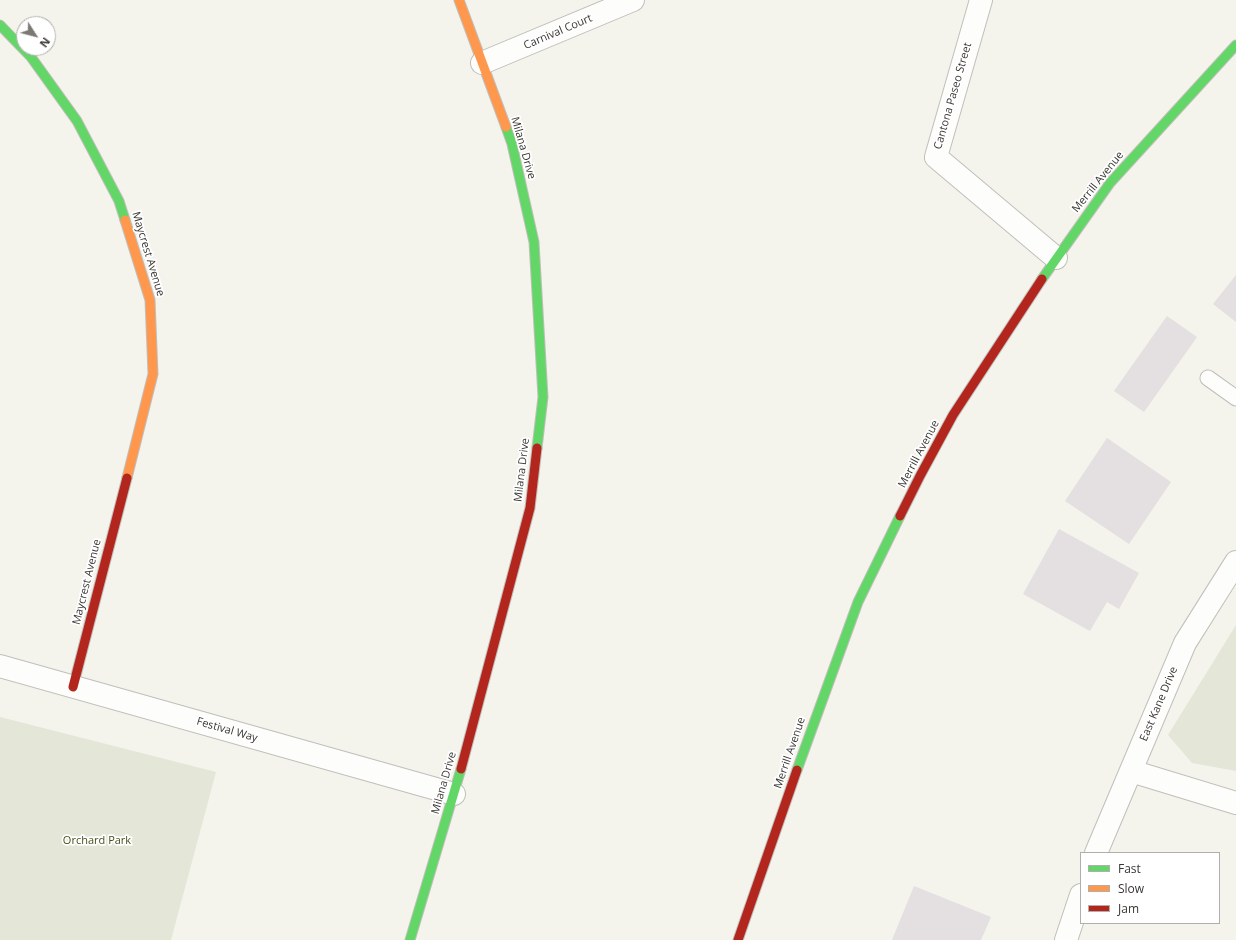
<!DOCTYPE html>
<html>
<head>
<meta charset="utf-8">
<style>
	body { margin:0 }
	#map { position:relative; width:1236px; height:940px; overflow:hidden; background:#f4f3ec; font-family:"Open Sans",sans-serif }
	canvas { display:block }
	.legend { position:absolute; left:1080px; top:852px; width:140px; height:72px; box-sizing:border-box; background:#fff; border:1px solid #b0afad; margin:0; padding:5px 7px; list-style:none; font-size:12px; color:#393733 }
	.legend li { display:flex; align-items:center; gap:8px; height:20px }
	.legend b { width:20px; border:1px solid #b0afad }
	.north { position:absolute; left:16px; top:16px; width:40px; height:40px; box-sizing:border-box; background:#fff; border:1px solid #b0afad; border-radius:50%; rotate:126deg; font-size:11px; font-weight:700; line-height:16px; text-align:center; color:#393733 }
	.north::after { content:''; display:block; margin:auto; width:14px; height:18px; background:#7a7974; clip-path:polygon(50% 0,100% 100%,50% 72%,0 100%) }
</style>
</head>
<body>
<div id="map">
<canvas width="1236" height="940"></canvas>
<ul class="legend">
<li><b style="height:5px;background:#63d668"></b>Fast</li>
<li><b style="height:5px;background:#ff974d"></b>Slow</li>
<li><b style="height:5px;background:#b3261e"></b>Jam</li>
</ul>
<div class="north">N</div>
</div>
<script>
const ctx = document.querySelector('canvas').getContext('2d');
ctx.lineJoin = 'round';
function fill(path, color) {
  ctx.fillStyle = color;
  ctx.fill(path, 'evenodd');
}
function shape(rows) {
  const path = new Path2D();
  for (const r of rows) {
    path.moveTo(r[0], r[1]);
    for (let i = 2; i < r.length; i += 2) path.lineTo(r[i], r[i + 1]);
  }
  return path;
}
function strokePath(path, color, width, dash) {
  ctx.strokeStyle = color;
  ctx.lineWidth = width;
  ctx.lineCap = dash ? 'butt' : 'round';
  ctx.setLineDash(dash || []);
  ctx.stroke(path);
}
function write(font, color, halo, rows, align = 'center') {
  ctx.font = font + ' "Open Sans",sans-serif';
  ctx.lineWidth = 3.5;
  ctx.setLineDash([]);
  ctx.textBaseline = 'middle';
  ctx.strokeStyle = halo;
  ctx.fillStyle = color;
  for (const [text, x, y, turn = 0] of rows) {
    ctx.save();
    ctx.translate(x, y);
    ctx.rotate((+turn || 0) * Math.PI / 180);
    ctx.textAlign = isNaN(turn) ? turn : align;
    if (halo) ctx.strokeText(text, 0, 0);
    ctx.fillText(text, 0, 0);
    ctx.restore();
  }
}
const green = shape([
	[1236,625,1236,771,1192,763,1168,735],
	[0,717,216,772,171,940,0,940]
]);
const building = shape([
	[1236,275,1236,322,1213,304],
	[1167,316,1197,337,1144,412,1114,391],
	[1107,438,1171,482,1129,544,1065,501],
	[1059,529,1139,573,1119,609,1107,602,1090,631,1023,594],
	[914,886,991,917,981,940,892,940]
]);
const lane = shape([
	[1208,378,1236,398]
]);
const street = shape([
	[981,0,936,157,1056,258],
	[482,63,633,0],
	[0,666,454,794],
	[1131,771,1236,803],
	[1096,853,1185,643,1236,562],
	[1066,940,1081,895]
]);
const fast = shape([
	[0,25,31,57,77,121,119,201,125,220],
	[506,127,512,144,534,242,543,397,537,448],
	[1042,279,1110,183,1236,45],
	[797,770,858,602,900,516],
	[410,940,461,769]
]);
const slow = shape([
	[459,0,506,127],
	[125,220,150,300,153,374,127,478]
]);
const jam = shape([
	[900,516,920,476,953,415,1042,279],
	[73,687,127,478],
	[461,769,530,508,537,448],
	[738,940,797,770]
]);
const streetNames = [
	["Carnival Court",558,32,-23],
	["Cantona Paseo Street",953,96,-74],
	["Milana Drive",523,148,74],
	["Merrill Avenue",1098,182,-51],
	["Maycrest Avenue",148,254,73],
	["Merrill Avenue",919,454,-62],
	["Milana Drive",522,470,-83],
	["Maycrest Avenue",87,582,-76],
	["East Kane Drive",1159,704,-67],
	["Festival Way",227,730,16],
	["Merrill Avenue",790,753,-71],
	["Milana Drive",444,783,-74]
];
const parkNames = [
	["Orchard Park",97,841]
];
fill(green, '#e4e6d8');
fill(building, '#e4dfe1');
strokePath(lane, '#c0bfba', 17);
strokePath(street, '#c0bfba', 24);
strokePath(fast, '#c0bfba', 11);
strokePath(slow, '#c0bfba', 11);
strokePath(jam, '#c0bfba', 11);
strokePath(lane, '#fdfdfc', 15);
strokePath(street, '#fdfdfc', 22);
strokePath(fast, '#63d668', 9);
strokePath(slow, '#ff974d', 9);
strokePath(jam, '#b3261e', 9);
write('11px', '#393733', '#fff', streetNames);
write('11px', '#47501b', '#fff', parkNames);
</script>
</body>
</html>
